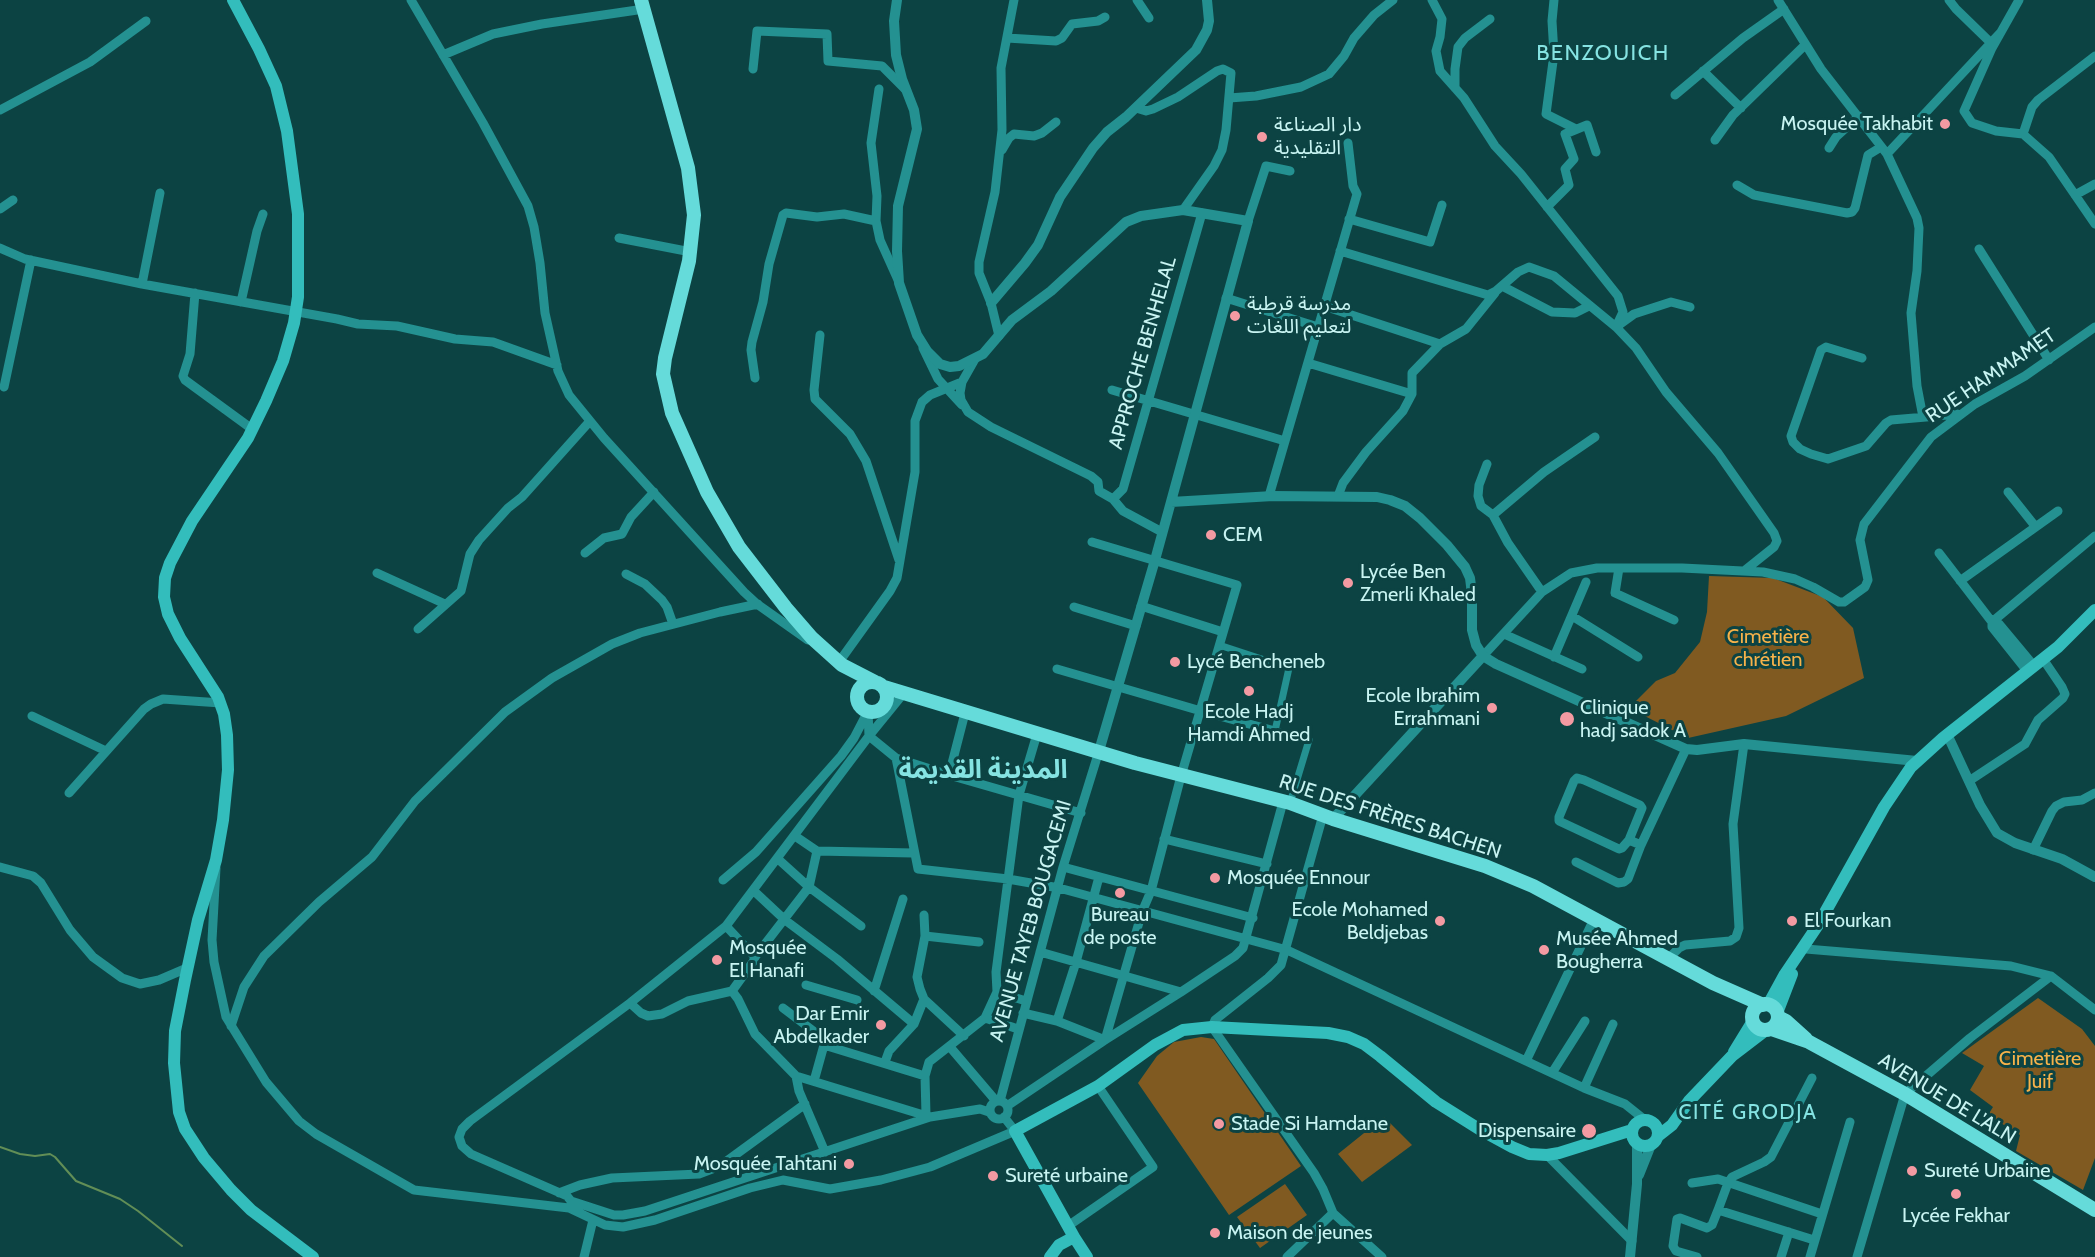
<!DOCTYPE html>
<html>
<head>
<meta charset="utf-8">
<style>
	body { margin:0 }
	canvas { display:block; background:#0c4343 }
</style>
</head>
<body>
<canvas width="2095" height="1257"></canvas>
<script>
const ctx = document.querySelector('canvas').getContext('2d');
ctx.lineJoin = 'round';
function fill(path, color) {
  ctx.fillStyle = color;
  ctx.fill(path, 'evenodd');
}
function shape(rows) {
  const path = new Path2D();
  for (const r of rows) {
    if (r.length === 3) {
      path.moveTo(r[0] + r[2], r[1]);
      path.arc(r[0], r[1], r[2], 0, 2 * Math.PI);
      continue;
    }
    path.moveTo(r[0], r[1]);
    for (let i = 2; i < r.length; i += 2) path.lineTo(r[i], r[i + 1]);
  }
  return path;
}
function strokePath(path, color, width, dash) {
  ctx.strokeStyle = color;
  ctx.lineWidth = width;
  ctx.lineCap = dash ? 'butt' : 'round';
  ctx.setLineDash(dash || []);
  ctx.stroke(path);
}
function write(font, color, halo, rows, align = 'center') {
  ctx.font = font + ' Cabin,"Noto Sans Arabic",sans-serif';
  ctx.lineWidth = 6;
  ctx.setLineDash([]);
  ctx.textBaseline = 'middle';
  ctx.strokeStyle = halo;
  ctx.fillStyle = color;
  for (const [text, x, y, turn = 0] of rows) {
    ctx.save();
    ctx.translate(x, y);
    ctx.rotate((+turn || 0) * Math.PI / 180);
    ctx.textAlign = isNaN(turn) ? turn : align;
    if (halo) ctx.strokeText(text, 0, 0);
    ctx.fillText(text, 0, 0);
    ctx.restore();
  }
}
const green = shape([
	[1709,576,1773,578,1823,597,1853,628,1864,678,1786,716,1688,738,1629,708,1656,681,1675,673,1700,642,1707,612],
	[2038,998,2082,1029,2095,1046,2095,1158,2083,1190,2016,1151,2020,1135,1988,1115,1993,1107,1970,1090,1984,1066,1962,1053],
	[1201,1037,1214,1039,1301,1166,1229,1215,1138,1083,1157,1056,1174,1042],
	[1384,1117,1412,1145,1362,1182,1338,1154],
	[1285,1184,1307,1215,1260,1248,1237,1217]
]);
const stream = shape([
	[0,1147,20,1154,35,1156,50,1154,55,1157,76,1181,120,1199,138,1211,182,1246]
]);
const pedestrian = shape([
	[1219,645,1289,668,1275,731,1309,740,1290,803]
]);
const minor = shape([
	[411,0,483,123,528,206,534,227,540,263,545,313,558,371,569,395,604,438,744,592,757,604,808,640],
	[1137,0,1149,18],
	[1432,0,1442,19,1440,37,1436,51,1440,71,1464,98,1495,146,1521,174,1618,296,1623,312,1616,327,1634,314,1671,302,1690,307],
	[1554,0,1552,21,1554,54,1546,114,1576,129],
	[1778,0,1821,69,1887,154,2001,32],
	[1949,0,1956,9,1991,43],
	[2019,0,1992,48,1964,111,1972,123,1996,131,2023,134,2049,157,2095,224],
	[1007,38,1056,41,1062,38,1072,24,1098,21,1105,17],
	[443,55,493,34,542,24,644,9],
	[753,69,757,31,827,34,828,61,882,66,905,89],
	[1703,71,1741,108],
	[1455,88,1455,69,1458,47,1465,38,1490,19],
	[879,89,871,143,877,196,876,221,880,240,898,280],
	[1675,95,1743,38,1784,9],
	[1229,98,1256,96,1301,87,1329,74,1344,56,1354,38,1374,15,1393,0],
	[1136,108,1146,111,1153,109,1178,97,1217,71,1223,69,1231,73,1226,130,1222,150,1214,166,1183,210],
	[0,110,90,62,146,21],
	[2023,134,2032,107,2038,100,2095,56],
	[1715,140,1733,115,1805,45],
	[1829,148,1836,137,1859,116],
	[1002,150,1009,138,1014,134,1034,136,1042,133,1056,122],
	[1887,154,1917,218,1919,228,1917,271,1911,313,1917,386,1922,412,1926,417,1957,414],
	[1737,185,1754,195,1847,213,1852,212,1855,208,1868,155,1881,147],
	[2075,195,2095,184],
	[1547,207,1569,185,1565,169,1574,159,1565,134,1587,125,1596,152],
	[0,209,13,200],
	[1349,219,1430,242,1442,205],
	[1248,221,1266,166,1290,171],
	[619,238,691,252],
	[0,248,25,259,142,284,337,319,358,324,397,326,455,339,493,342,557,365],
	[1979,249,2049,360],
	[1340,251,1488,295,1496,291,1518,272,1529,267,1554,276,1616,327,1636,348,1666,392,1718,453,1774,533,1777,541,1774,547,1744,571],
	[142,284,160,193],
	[1502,286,1552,312,1575,313,1589,306],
	[195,293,190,354,183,376,185,380,252,429],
	[1226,298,1318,327],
	[241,302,257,231,263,214],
	[1324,306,1440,344],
	[820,335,814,390,815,399,850,434,866,461,899,560],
	[999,336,991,303,979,273,979,262,995,192,1002,130,1001,68,1014,0],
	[923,348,938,379,962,405],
	[1862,358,1826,347,1821,350,1791,436,1793,442,1800,449,1811,454,1828,459,1866,446,1886,423,1891,420,1926,417],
	[975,359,962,382,960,393,961,400,968,412,991,427,1091,476,1098,482,1099,491,1113,499,1123,511,1162,532],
	[1308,363,1412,394],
	[755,378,751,350,752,342,763,302,769,264,783,215,786,213,817,217,844,214,876,221],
	[4,387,31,260],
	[1112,390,1285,441],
	[1487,464,1479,485,1478,496,1481,506,1493,515,1508,543,1542,592],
	[2008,492,2035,526],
	[1269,496,1357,194,1353,186,1348,143],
	[1338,496,1343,483,1366,452,1403,411,1412,394,1412,373,1440,344,1466,329,1495,293],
	[1113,499,1123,489,1202,213],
	[1493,515,1544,472,1595,437],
	[585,553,604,538,622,534,631,517,654,492],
	[1939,553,1992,622,2095,536],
	[1619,568,1615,593,1674,620],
	[377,573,445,604],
	[626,574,645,584,662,600,667,607,673,624],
	[1960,581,2058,511],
	[1141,606,1223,632],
	[1074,607,1136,626],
	[1572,616,1638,657],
	[418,629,461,591,470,554,479,540,508,508,522,497,590,421],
	[1504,634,1582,669],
	[1483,656,1542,592,1571,573,1597,568,1682,568,1763,572,1795,579,1813,587,1839,602,1844,602,1865,587,1868,580,1860,540,1864,524,1931,437,1975,404,2025,376,2095,327],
	[1554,657,1586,582],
	[836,660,839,662,890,591,897,578,915,472,915,421,922,402,930,395,962,382],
	[1057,669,1201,711,1275,731],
	[2027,671,1992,627,1992,622,1999,624,2034,666],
	[904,693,869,736,896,758,949,775,1081,813],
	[32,716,106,751],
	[896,758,918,869,1008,879,1059,888,1287,950,1584,1088,1625,1104,1645,1120],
	[949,775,965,713],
	[1969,781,2025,744,2038,720,2063,698,2065,694,2062,687,2043,659],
	[69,793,144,709,151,704,163,699,221,703],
	[1323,815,1281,965,1268,978,1215,1020,1212,1027,1314,1173,1323,1189,1333,1213,1382,1257],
	[795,836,817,851,913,853],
	[1164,839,1267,864],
	[1629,840,1642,808,1640,805,1584,780,1577,778,1574,781,1559,817,1559,821,1619,849,1622,848,1629,840,1641,845],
	[2033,850,2052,811,2056,806,2064,802,2082,800,2095,793],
	[778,859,809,887,861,926],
	[1576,862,1618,883,1624,882,1628,879,1641,845,1686,749],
	[0,867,33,876,41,883,70,930,93,957,122,978,140,984,159,980,187,968],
	[1063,867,1253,918],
	[216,868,212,940,214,962,226,1017,266,1082,299,1121,316,1134,414,1190,569,1208,572,1206,571,1201,567,1196,471,1154,462,1146,459,1137,462,1129,470,1121,630,1003,726,926,869,736,868,711],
	[723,880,756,852,841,756,854,738,867,713],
	[754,891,785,920,837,959,914,1024],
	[924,915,925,936,917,977,920,989,924,999,964,1036],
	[726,926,755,957],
	[925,936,979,942],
	[1806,949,2011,966,2051,976,2095,1010],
	[1040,952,1181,992],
	[1668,959,1679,948,1685,945,1730,941,1736,937,1739,928,1733,824,1744,744],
	[806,985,857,1000],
	[732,991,753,962,755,957,809,887,817,851],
	[874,991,903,899],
	[1026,1001,997,992,996,972,1019,795,1037,734],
	[630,1003,641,1013,648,1016,662,1014,688,1001,732,991,738,999,755,1034,796,1076,799,1091,825,1152],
	[783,1008,820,1036,824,1045],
	[1023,1013,1057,1021,1105,1040,1142,912,1151,891,1181,776,1237,585,1092,542],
	[985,1018,1018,1029],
	[1057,1021,1076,962,1099,877],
	[231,1026,244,987,264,956,319,902,372,857,415,801,505,712,552,678,612,644,640,633,720,612,758,604],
	[950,1047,996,1101],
	[1526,1061,1594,919],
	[885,1062,889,1051,914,1024,924,999],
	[1552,1073,1585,1021],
	[796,1076,930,1117],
	[814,1081,824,1045,925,1076],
	[1584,1088,1613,1024],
	[999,1110,9],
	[1000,1101,1063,867,1099,751],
	[1007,1106,1105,1040,1181,992,1235,956,1243,948,1283,802],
	[926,1115,925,1076,929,1062,985,1018,997,992],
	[1547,1155,1632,1241],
	[1692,1183,1718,1179,1822,1214],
	[559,1193,580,1185,612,1178,699,1174,720,1166,805,1104],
	[571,1201,614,1215,623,1215,645,1211,930,1117,980,1109,989,1112],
	[569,1208,605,1225,623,1227,655,1220,750,1188,783,1180,830,1189,881,1180,930,1167,1015,1131,1004,1117],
	[1718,1210,1728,1183,1732,1177,1764,1162,1771,1157,1812,1078],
	[1068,1226,1153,1167,1098,1086],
	[584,1257,593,1220],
	[1287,1257,1333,1213],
	[1697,1257,1676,1251,1673,1246,1677,1219,1680,1218,1707,1228,1712,1225,1718,1210,1814,1240],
	[1781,1257,1789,1232],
	[1810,1257,1850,1122],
	[1857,1257,1905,1094,1970,1038,2051,976]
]);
const tertiary = shape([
	[897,0,894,21,896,55,902,79,914,110,917,129,898,206,897,251,899,283,917,335,927,351,940,364,950,367,959,366,983,354,1012,320,1051,291,1126,222,1141,216,1183,210,1248,221,1155,560,1099,751],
	[991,303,1025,263,1038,245,1060,197,1093,148,1107,132,1126,117,1196,50,1207,30,1209,21,1207,0],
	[1171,502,1273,496,1377,497,1390,500,1405,506,1420,518,1447,545,1465,567,1470,578,1472,594,1472,630,1476,645,1483,656,1496,664,1686,749,1697,750,1744,744,1917,761],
	[1947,734,1980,805,1997,833,2015,843,2062,859,2095,877],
	[1333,819,1483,656],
	[1639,1175,1651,1145],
	[1630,1257,1637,1184,1637,1144]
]);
const secondary = shape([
	[233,0,259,49,276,86,287,131,298,214,298,297,294,323,283,361,266,401,248,438,192,521,170,563,165,578,164,597,168,614,180,638,218,697,224,714,227,735,228,770,223,820,216,860,198,920,185,980,175,1031,174,1063,179,1112,185,1129,204,1158,231,1190,251,1210,313,1257],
	[1768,1005,1785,974,1818,925,1884,807,1911,767,1943,738,2058,647,2095,610],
	[1777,1013,1792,974],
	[1734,1052,1753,1021],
	[1645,1133,13],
	[1658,1136,1672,1125,1689,1101,1732,1056,1766,1030],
	[1074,1237,1087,1257],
	[1050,1257,1059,1245,1074,1237,1015,1131,1098,1086,1155,1045,1183,1030,1212,1027,1328,1033,1348,1037,1364,1044,1380,1056,1436,1102,1479,1129,1512,1147,1529,1154,1547,1155,1559,1153,1632,1130]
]);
const primary = shape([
	[641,0,688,168,694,215,689,261,665,358,663,374,672,413,707,492,739,547,786,608,812,638,842,665,875,682],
	[872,697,15],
	[884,687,1135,763,1290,803,1333,819,1485,866,1533,886,1713,983,1763,1005],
	[1765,1017,13],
	[1778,1017,1786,1021,1806,1039],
	[1771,1029,1809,1042,1905,1094,2095,1210]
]);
const markers = [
	[1945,124,6,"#f49aa2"],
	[1262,137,6,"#f49aa2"],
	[1235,316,6,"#f49aa2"],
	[1211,535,6,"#f49aa2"],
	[1348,583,6,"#f49aa2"],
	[1175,662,6,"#f49aa2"],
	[1249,691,6,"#f49aa2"],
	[1492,708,6,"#f49aa2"],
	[1567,719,8,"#f49aa2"],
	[1215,878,6,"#f49aa2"],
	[1120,893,6,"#f49aa2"],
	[1440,921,6,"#f49aa2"],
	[1792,921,6,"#f49aa2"],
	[1544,950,6,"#f49aa2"],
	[717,960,6,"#f49aa2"],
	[881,1025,6,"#f49aa2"],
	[1219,1124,6,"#f49aa2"],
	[1589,1131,8,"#f49aa2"],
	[849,1164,6,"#f49aa2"],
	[1912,1171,6,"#f49aa2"],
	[993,1176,6,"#f49aa2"],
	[1956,1194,6,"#f49aa2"],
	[1215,1233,6,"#f49aa2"]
];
const poiNames = [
	["Mosquée Takhabit",1933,124,"right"],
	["دار الصناعة",1274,125],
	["التقليدية",1274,148],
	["مدرسة قرطبة",1247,304],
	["لتعليم اللغات",1247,327],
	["CEM",1223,535],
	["Lycée Ben",1360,572],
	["Zmerli Khaled",1360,595],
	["Lycé Bencheneb",1187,662],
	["Ecole Ibrahim",1480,696,"right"],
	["Errahmani",1480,719,"right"],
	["Clinique",1580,708],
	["hadj sadok A",1580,731],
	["Ecole Hadj",1249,712,"center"],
	["Hamdi Ahmed",1249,735,"center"],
	["Mosquée Ennour",1227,878],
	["Ecole Mohamed",1428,910,"right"],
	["Beldjebas",1428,933,"right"],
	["Bureau",1120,915,"center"],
	["de poste",1120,938,"center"],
	["El Fourkan",1804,921],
	["Musée Ahmed",1556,939],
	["Bougherra",1556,962],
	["Mosquée",729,948],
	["El Hanafi",729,971],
	["Dar Emir",869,1014,"right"],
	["Abdelkader",869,1037,"right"],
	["Stade Si Hamdane",1231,1124],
	["Dispensaire",1576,1131,"right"],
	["Mosquée Tahtani",837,1164,"right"],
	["Sureté Urbaine",1924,1171],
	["Sureté urbaine",1005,1176],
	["Lycée Fekhar",1956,1216,"center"],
	["Maison de jeunes",1227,1233]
];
const streetNames = [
	["APPROCHE BENHELAL",1143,353,-74],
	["RUE HAMMAMET",1991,376,-34],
	["RUE DES FRÈRES BACHEN",1390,817,18],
	["AVENUE TAYEB BOUGACEMI",1031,921,-74],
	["AVENUE DE L'ALN",1947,1099,31]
];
const parkNames = [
	["Cimetière",1768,637],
	["chrétien",1768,660],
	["Cimetière",2040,1059],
	["Juif",2040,1082]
];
const neighbourhoodNames = [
	["CITÉ GRODJA",1748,1113]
];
const quarterNames = [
	["BENZOUICH",1603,54]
];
const districtNames = [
	["المدينة القديمة",983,770]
];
fill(green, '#805a21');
strokePath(stream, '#628e56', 2);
strokePath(pedestrian, '#249191', 7);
strokePath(minor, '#249191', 9);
strokePath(tertiary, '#249191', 10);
strokePath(secondary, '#33bdbc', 12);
strokePath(primary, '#65dbda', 14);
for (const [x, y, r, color] of markers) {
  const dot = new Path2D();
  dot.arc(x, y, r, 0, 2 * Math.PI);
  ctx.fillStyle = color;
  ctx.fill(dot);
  strokePath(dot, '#0c4343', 2);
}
write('20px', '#c8f4f2', '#0c4343', poiNames, 'left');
write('20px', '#c8f4f2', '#0c4343', streetNames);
write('20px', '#f7b24a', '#0c4343', parkNames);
ctx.letterSpacing = '1.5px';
write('21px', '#85e3e2', '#0c4343', neighbourhoodNames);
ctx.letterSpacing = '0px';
ctx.letterSpacing = '1.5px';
write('22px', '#85e3e2', '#0c4343', quarterNames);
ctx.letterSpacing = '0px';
write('bold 26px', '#85e3e2', '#0c4343', districtNames);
</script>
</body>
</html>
